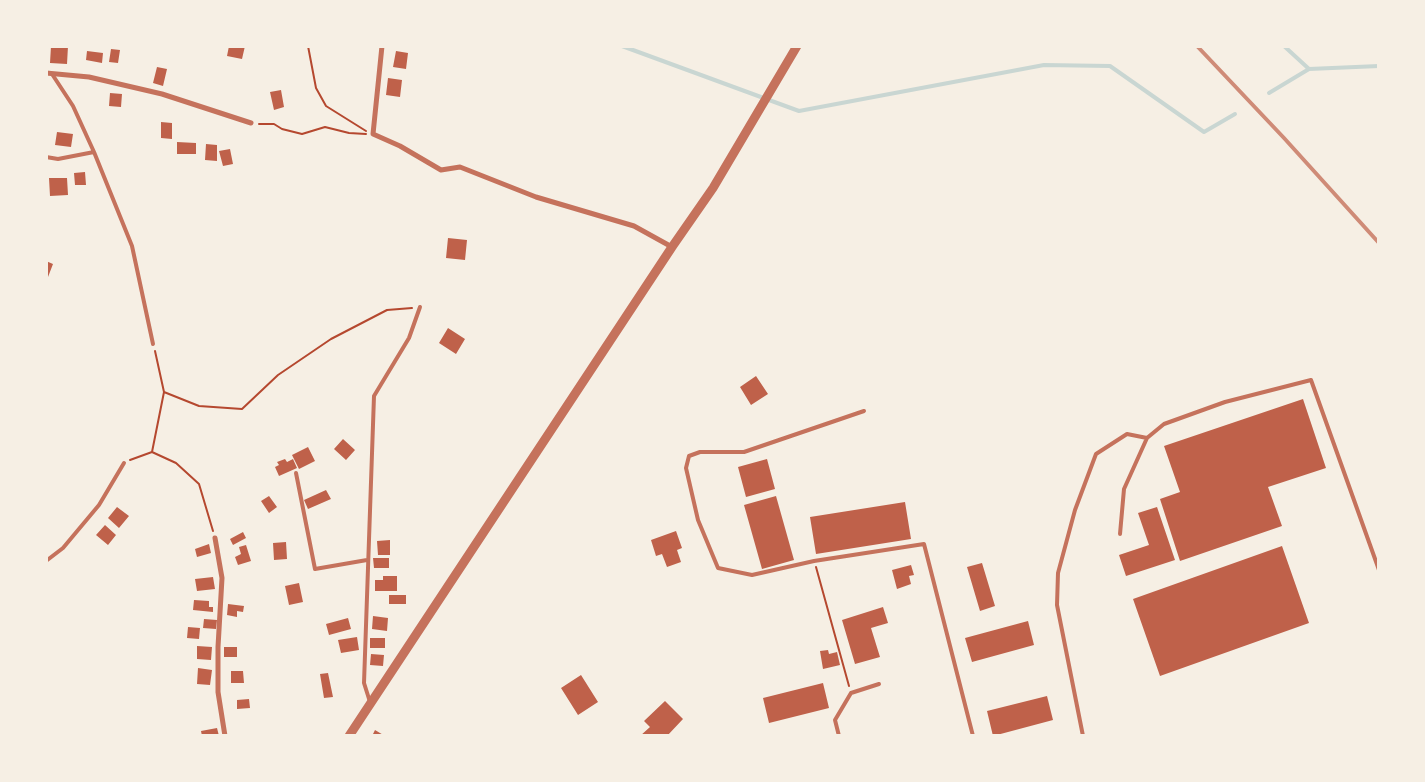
<!DOCTYPE html>
<html>
<head>
<meta charset="utf-8">
<style>
	body { margin:0 }
	#map { position:relative; width:1425px; height:782px; overflow:hidden; background:#f6efe4; font-family:"Playfair Display",serif }
	canvas { display:block }
	.frame { position:absolute; inset:0; border:48px solid #f6efe4; pointer-events:none }
</style>
</head>
<body>
<div id="map">
<canvas width="1425" height="782"></canvas>
<div class="frame"></div>
</div>
<script>
const ctx = document.querySelector('canvas').getContext('2d');
ctx.lineJoin = 'round';
function shape(rows) {
  const path = new Path2D();
  for (const r of rows) {
    path.moveTo(r[0], r[1]);
    for (let i = 2; i < r.length; i += 2) path.lineTo(r[i], r[i + 1]);
  }
  return path;
}
function strokePath(path, color, width, dash) {
  ctx.strokeStyle = color;
  ctx.lineWidth = width;
  ctx.lineCap = dash ? 'butt' : 'round';
  ctx.setLineDash(dash || []);
  ctx.stroke(path);
}
function fill(path, color) {
  ctx.fillStyle = color;
  ctx.fill(path, 'evenodd');
}
const stream = shape([
	[622,46,799,111,1044,65,1110,66,1204,132,1235,114],
	[1284,46,1309,69],
	[1269,93,1309,69,1379,66]
]);
const building = shape([
	[51,46,68,46,67,64,50,63],
	[229,46,245,46,242,59,227,56],
	[111,49,120,50,118,63,109,62],
	[87,51,103,53,102,63,86,60],
	[396,51,408,53,406,69,393,67],
	[157,67,167,69,163,86,153,83],
	[388,78,402,80,400,97,386,95],
	[281,90,284,107,274,110,270,92],
	[110,93,122,94,121,107,109,106],
	[161,122,172,123,172,139,161,138],
	[57,132,73,134,71,147,55,145],
	[177,142,196,143,196,154,177,154],
	[206,144,217,145,217,161,205,160],
	[230,149,233,164,223,166,219,151],
	[85,172,86,185,75,185,74,173],
	[49,178,67,178,68,195,50,196],
	[448,238,467,240,465,260,446,258],
	[46,261,53,264,48,277,46,277],
	[448,328,465,339,456,354,439,343],
	[756,376,768,394,751,405,740,387],
	[1303,399,1326,468,1268,487,1282,526,1180,561,1160,499,1180,492,1164,446],
	[343,439,355,450,346,460,334,449],
	[308,447,315,461,299,469,292,455],
	[285,459,287,462,293,459,297,468,279,476,275,467,279,465,277,462],
	[767,459,775,489,746,497,738,467],
	[326,490,331,499,308,509,304,500],
	[269,496,277,507,269,513,261,501],
	[776,496,794,560,762,569,744,505],
	[905,502,911,539,816,554,810,517],
	[117,507,129,516,119,528,108,518],
	[1157,507,1175,560,1126,576,1119,555,1149,545,1138,513],
	[105,525,116,535,108,545,96,535],
	[676,531,682,548,677,550,681,562,667,567,662,554,656,556,651,540],
	[243,532,246,538,233,545,230,539],
	[390,540,390,555,378,555,377,541],
	[286,542,287,559,274,560,273,543],
	[209,544,211,553,197,557,195,549],
	[246,545,251,561,238,565,235,557,241,554,239,547],
	[1282,546,1309,623,1160,676,1133,599],
	[373,558,389,558,389,568,374,568],
	[982,563,995,606,980,611,967,567],
	[911,565,914,575,909,576,911,584,897,589,892,570],
	[383,576,397,576,397,591,375,591,375,580,383,580],
	[213,577,215,589,197,591,195,579],
	[299,583,303,602,289,605,285,586],
	[389,595,406,595,406,604,389,604],
	[194,600,209,601,209,607,213,607,213,612,193,610],
	[228,604,244,606,243,612,237,611,237,617,227,615],
	[883,607,888,623,871,628,880,657,855,664,842,620],
	[373,616,388,618,387,631,372,629],
	[348,618,351,629,329,635,326,624],
	[204,619,217,620,216,629,203,628],
	[1028,621,1034,645,972,662,965,638],
	[188,627,200,628,199,639,187,638],
	[357,637,359,650,341,653,338,640],
	[370,638,385,638,385,648,370,648],
	[197,646,212,647,211,660,197,659],
	[224,647,237,647,237,657,224,657],
	[828,650,829,654,837,652,840,665,823,669,820,651],
	[371,654,384,655,383,666,370,665],
	[198,668,212,670,210,685,197,684],
	[231,671,243,671,244,683,231,683],
	[328,673,333,697,324,698,320,674],
	[581,675,598,702,578,715,561,688],
	[823,683,829,708,769,723,763,698],
	[1047,696,1053,720,993,736,987,711],
	[249,699,250,708,237,709,237,700],
	[665,701,683,719,667,736,640,736,650,727,644,721],
	[217,728,219,736,202,736,201,731],
	[375,730,385,736,372,736]
]);
const path = shape([
	[308,46,316,88,326,106,366,131],
	[259,124,274,124,282,129,302,134,325,127,349,133,366,134],
	[164,392,199,406,242,409,278,375,331,339,387,310,412,308],
	[152,452,164,392,155,351],
	[130,460,152,452,176,463,199,484,213,531],
	[816,567,849,686]
]);
const service = shape([
	[52,74,73,106,94,152,132,246,153,344],
	[46,157,58,159,94,152],
	[864,411,744,452,700,452,689,456,686,468,698,520,718,568,752,575,814,561,924,544,973,736],
	[296,473,315,569,367,560],
	[1120,534,1124,489,1147,438,1164,424,1225,402,1311,380,1379,570],
	[46,561,63,548,99,505,124,463],
	[370,702,364,683,374,396,409,338,420,307],
	[839,736,835,720,851,693,879,684],
	[1083,736,1057,605,1058,573,1075,510,1096,454,1127,434,1147,438]
]);
const minor = shape([
	[382,46,373,134,400,146,441,170,460,167,536,197,634,226,672,247],
	[46,73,89,77,162,94,251,123],
	[215,538,222,578,218,647,218,692,225,736]
]);
const tertiary = shape([
	[349,736,672,247,713,188,797,46]
]);
const rail = shape([
	[1197,46,1284,138,1379,243]
]);
strokePath(stream, '#c9d6d2', 4);
fill(building, '#bf614a');
strokePath(path, '#b5482f', 2);
strokePath(service, '#c5725c', 4);
strokePath(minor, '#c5725c', 5);
strokePath(tertiary, '#c5725c', 9);
strokePath(rail, '#cf8b77', 4);
</script>
</body>
</html>
